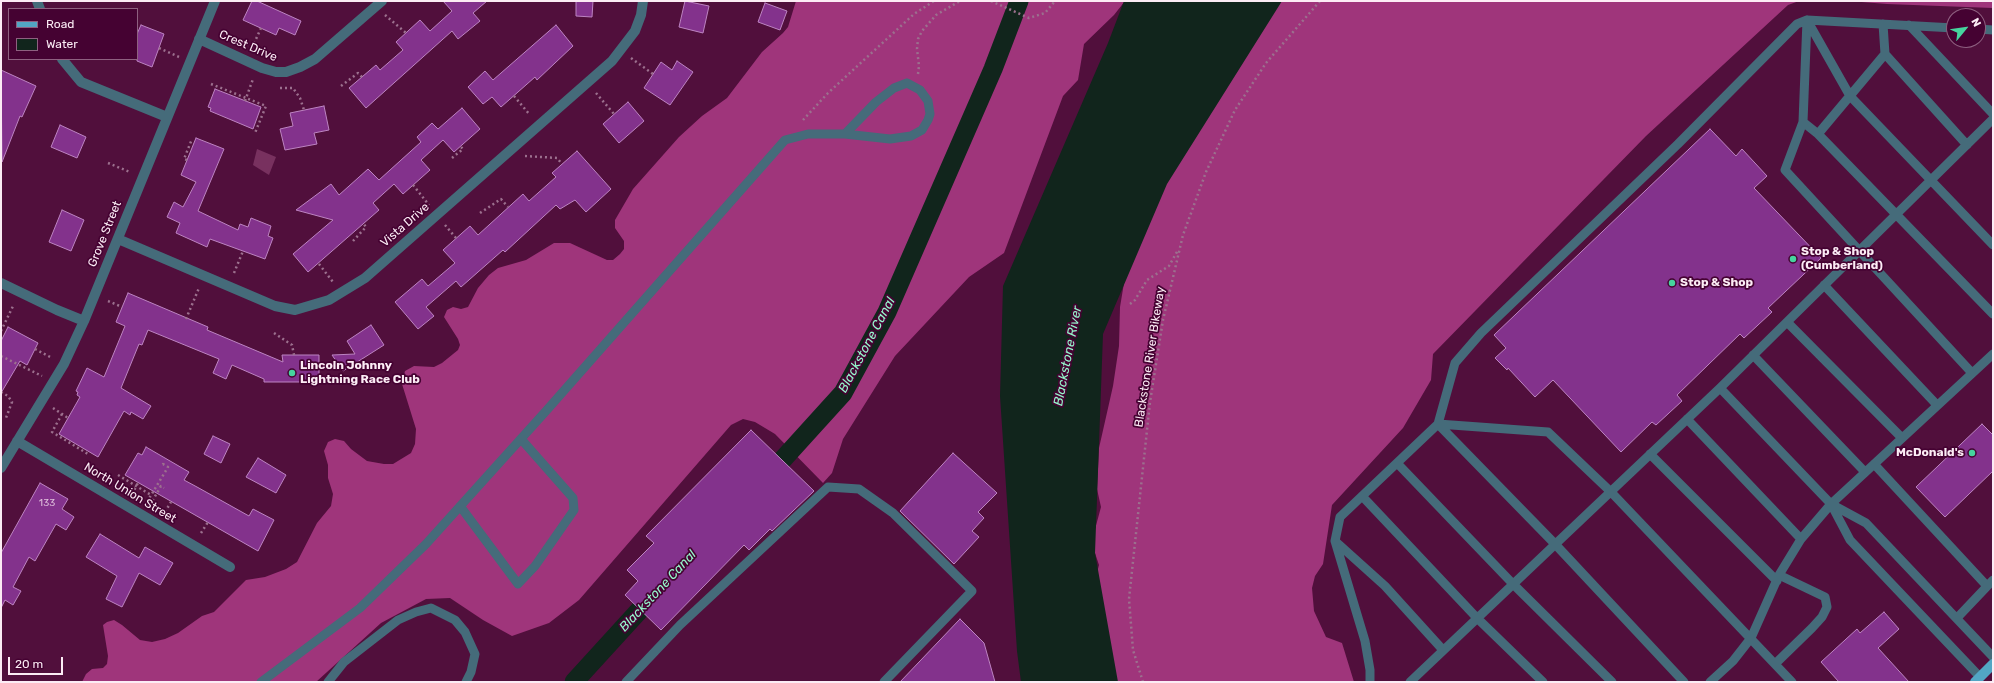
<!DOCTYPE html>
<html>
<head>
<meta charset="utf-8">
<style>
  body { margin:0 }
  #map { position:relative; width:1994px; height:683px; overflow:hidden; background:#510f3c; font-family:Rubik,sans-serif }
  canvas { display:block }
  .frame { position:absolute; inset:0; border:2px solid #fcecf5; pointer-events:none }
  .legend { position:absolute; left:8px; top:8px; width:130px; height:52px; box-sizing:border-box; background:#450232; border:1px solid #8e6080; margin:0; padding:5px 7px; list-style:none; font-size:12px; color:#fcecf5 }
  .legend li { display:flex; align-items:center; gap:8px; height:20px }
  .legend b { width:20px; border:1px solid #8e6080 }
  .north { position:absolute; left:1946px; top:8px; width:40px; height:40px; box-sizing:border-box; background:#450232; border:1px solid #8e6080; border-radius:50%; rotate:61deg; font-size:11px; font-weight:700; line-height:16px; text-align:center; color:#fcecf5 }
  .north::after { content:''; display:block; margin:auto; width:14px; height:18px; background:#46d49e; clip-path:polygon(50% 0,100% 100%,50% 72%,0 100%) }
  .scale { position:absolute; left:8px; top:657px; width:55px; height:18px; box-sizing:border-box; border:2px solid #fcecf5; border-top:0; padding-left:5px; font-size:12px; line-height:14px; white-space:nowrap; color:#fcecf5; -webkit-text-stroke:3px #450232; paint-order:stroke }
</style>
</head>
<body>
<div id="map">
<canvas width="1994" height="683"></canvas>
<div class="frame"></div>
<ul class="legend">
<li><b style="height:5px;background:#52a6c4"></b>Road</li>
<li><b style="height:11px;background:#11251c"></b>Water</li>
</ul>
<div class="north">N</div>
<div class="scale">20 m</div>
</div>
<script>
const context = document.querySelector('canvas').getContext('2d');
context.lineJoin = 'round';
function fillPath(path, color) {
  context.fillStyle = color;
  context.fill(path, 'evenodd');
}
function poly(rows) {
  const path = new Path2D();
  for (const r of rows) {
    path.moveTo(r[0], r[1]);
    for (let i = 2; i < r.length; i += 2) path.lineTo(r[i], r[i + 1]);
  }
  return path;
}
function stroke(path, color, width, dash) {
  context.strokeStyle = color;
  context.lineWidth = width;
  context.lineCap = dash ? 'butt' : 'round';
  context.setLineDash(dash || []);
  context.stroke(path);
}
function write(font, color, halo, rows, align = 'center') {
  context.font = font + ' Rubik,sans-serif';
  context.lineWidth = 3.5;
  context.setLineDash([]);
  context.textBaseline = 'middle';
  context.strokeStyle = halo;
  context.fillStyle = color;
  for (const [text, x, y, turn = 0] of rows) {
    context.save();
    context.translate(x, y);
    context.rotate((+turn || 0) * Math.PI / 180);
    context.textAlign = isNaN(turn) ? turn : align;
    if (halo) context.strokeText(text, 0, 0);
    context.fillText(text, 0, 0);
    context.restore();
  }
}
fillPath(poly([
  [257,149,276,157,269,175,253,165]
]), '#78315f');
fillPath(poly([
  [796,1,1125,1,1114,15,1084,44,1078,80,1063,96,1004,253,969,277,895,356,843,439,832,473,823,483,775,434,755,422,743,419,731,425,579,600,549,623,512,636,483,620,450,598,426,599,381,623,316,682,82,682,86,674,92,669,103,668,107,664,108,656,103,625,107,622,114,620,122,625,140,640,152,642,165,639,178,633,202,616,214,612,246,580,265,577,286,569,297,562,317,523,331,506,333,494,328,478,328,465,324,451,328,442,335,439,344,441,351,449,367,461,384,464,393,464,411,453,415,444,416,429,402,384,405,371,414,366,434,367,442,363,458,350,460,345,458,339,444,317,447,310,453,307,461,309,468,307,478,288,489,275,498,268,526,260,554,243,570,243,607,260,613,260,620,254,624,249,624,241,615,228,615,220,633,189,679,137,702,116,727,98,762,52,783,33,788,27],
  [1267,1,1799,1,1788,5,1646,136,1433,354,1431,380,1403,428,1332,505,1323,564,1315,576,1312,588,1314,611,1326,637,1342,643,1354,682,1109,682,1094,584,1099,565,1095,553,1094,533,1101,507,1097,489,1099,448,1113,386,1119,346,1120,307,1124,283,1132,246],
  [1849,1,1993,1,1993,8,1887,4]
]), '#9f357b');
fillPath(poly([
  [1124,1,1282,1,1167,184,1103,334,1095,553,1118,682,1021,682,1017,651,1000,396,1003,286,1108,43]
]), '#11251c');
stroke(poly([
  [765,479,843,393,887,312,993,69,1019,1],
  [574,682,657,591]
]), '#11251c', 19);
const building = poly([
  [252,1,257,1,301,21,295,35,279,28,276,35,243,20,252,1],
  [443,1,487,1,473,13,480,21,458,39,452,31,366,108,349,88,376,65,380,70,403,50,396,42,420,20,430,31,452,11,443,1],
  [576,1,593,1,592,17,576,16,576,1],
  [685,1,709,6,703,33,679,27,685,1],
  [765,3,787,11,780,30,758,22,765,3],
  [141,25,164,34,152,67,137,61,137,34,141,25],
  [556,25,573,46,537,80,535,77,501,107,492,97,483,104,468,87,485,71,493,80,556,25],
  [677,61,693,72,670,105,644,88,661,62,672,70,677,61],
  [1,70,36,86,22,117,20,116,2,162,1,70],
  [215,89,261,107,253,129,210,111,211,108,208,107,215,89],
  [628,102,644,121,619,143,603,124,628,102],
  [324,106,329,130,314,133,317,144,285,150,280,129,293,126,290,113,324,106],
  [462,108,480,129,454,152,443,140,421,160,430,170,403,194,394,184,373,203,379,210,308,272,293,254,333,220,296,210,331,184,339,195,368,169,379,180,421,142,417,137,432,123,438,129,462,108],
  [60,125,86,137,77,158,51,147,60,125],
  [1710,129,1736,156,1742,149,1767,176,1754,188,1821,258,1768,308,1772,312,1744,338,1740,334,1677,395,1682,401,1656,425,1652,422,1621,452,1553,380,1535,397,1508,368,1507,370,1495,358,1506,348,1494,335,1710,129],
  [196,138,224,149,198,211,238,230,240,224,248,227,251,218,271,226,268,236,273,238,265,259,210,239,207,247,176,233,180,223,167,217,174,202,183,207,196,182,181,175,196,138],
  [577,151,611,189,586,212,575,200,560,209,556,205,505,252,503,250,461,287,456,281,426,307,434,316,418,329,395,302,422,279,428,286,455,263,443,250,470,226,478,235,523,194,529,201,556,177,552,173,577,151],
  [62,210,84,220,71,251,49,242,62,210],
  [128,293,208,327,207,330,283,362,282,355,319,355,319,382,264,382,264,379,232,365,226,379,213,373,219,359,148,330,142,345,139,344,121,388,151,406,143,419,131,412,130,415,124,411,98,457,59,434,80,397,77,395,78,392,76,391,87,368,104,377,125,326,116,322,128,293],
  [371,325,384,345,343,371,332,355,355,354,347,341,371,325],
  [8,327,38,343,27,365,20,361,1,393,1,341,8,327],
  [1982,424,1993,435,1993,471,1945,517,1916,487,1982,424],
  [751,430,814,491,772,531,770,529,749,550,744,545,661,630,625,595,638,581,627,570,654,543,646,536,751,430],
  [213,436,230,444,221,463,204,454,213,436],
  [146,447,189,472,184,480,197,487,249,516,253,509,274,520,258,551,125,475,138,453,142,455,146,447],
  [953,453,997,493,978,512,984,518,972,531,979,537,954,564,900,511,953,453],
  [258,458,286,475,276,493,246,477,258,458],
  [40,483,68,499,62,509,74,517,66,530,56,524,35,561,29,557,13,587,21,591,13,605,5,600,1,608,1,553,40,483],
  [100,534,139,558,145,547,173,563,160,585,139,573,122,607,106,599,117,576,86,557,100,534],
  [1884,612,1899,629,1878,648,1909,682,1839,682,1821,662,1857,629,1860,633,1884,612],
  [960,619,984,643,995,682,900,682,960,619]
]);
fillPath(building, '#83328c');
stroke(building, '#bd84c2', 1);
stroke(poly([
  [991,1,1029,18,1045,13,1055,1],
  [385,15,406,33],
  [159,48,179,57],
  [252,48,261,28],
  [631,58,653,74],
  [918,74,919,66,917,49,918,39,922,31,936,15,960,1],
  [211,84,266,106,255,133],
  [341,86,358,73,362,77],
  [280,88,293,88,300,98,304,110],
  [596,93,614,114],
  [514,96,530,115],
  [245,101,253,79],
  [803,120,828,93,914,14,934,1],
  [525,156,557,158,562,164],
  [452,158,463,149,460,146],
  [187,160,184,159,192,139],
  [108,163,130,172],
  [413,185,429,205],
  [480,213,501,199,508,207],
  [445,225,456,238],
  [353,241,366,227,363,223],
  [319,264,333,282],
  [234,273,243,251],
  [108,301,122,307],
  [1130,304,1135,300,1147,280,1169,266,1178,250],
  [186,319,199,288],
  [1,331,14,304],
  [274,333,292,345,294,355],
  [35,349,52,358],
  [1,356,42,376],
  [1,392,8,396,12,402,6,418],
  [53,408,68,418],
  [62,414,52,432,88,454],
  [118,475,151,495],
  [132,494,138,483],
  [147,502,168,467,163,464,162,466],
  [150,505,161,486,164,488],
  [165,512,171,502],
  [201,533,208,522],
  [1143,682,1133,650,1129,599,1150,402,1163,320,1183,235,1206,172,1235,110,1266,63,1320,1]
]), '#9c708e', 2.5, [2, 3]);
stroke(poly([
  [1909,25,1993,114],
  [1978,29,1993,30],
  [1885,54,1967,145],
  [907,83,920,90,928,101,930,114,928,120,922,130,911,136,890,139,845,134,876,102,894,88,907,83],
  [1803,122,1785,170,1972,373],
  [1818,134,1885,54,1883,24],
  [1993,245,1850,96,1807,20,1803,122,1818,134,1993,314],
  [1824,285,1937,405],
  [1787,322,1902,438],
  [1753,355,1865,472],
  [1720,388,1831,504,1850,540,1980,677],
  [1687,419,1801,539],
  [1438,424,1548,432,1611,492,1792,682],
  [1438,424,1555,544,1684,682],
  [1650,454,1777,581],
  [1397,463,1513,584,1612,682],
  [1874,464,1987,586],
  [1362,496,1477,618,1543,682],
  [1831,504,1866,523,1993,657],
  [460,506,518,584,535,566,574,510,573,498,521,439],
  [1335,541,1385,586,1443,650],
  [1957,618,1993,580],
  [1775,664,1812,628,1822,617,1827,607,1825,597,1779,575],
  [261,682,360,608,426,544,546,411,785,140,808,134,845,134],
  [328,682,344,662,398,620,416,612,431,608,455,620,465,632,475,654,471,672,466,682],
  [626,682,680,625,828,487,859,489,893,513,972,591,884,682],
  [1370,682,1370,670,1365,641,1335,541,1340,517,1438,424,1455,363,1481,333,1678,144,1797,24,1807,20,1954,28],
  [1410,682,1720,388,1993,119],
  [1710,682,1733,661,1751,638,1779,575,1801,539,1831,504,1993,354]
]), '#456b7a', 9);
stroke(poly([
  [37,1,40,9],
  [199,39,262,68,276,72,286,72,300,67,315,59,382,1],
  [62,59,81,82,167,117],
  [118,239,275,306,295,310,329,300,365,278,612,61,635,31,641,15,643,1],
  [1,283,57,310,84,321],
  [17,441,230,567],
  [1,468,64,364,84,321,215,1]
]), '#456b7a', 10);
stroke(poly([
  [1975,682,1993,664]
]), '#52a6c4', 10);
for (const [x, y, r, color] of [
  [1793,259,4,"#46d49e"],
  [1672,283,4,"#46d49e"],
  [292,373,4,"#46d49e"],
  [1972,453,4,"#46d49e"]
]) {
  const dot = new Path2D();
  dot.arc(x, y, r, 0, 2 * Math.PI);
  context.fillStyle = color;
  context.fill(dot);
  stroke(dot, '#450232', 1.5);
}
write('10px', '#debedb', null, [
  ["133",47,503]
]);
write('12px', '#fcecf5', '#450232', [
  ["Crest Drive",248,46,23],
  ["Vista Drive",405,225,-41],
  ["Grove Street",105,234,-68],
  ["Blackstone River Bikeway",1150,357,-81],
  ["North Union Street",130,493,31]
]);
write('bold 12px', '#fcecf5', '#450232', [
  ["Stop & Shop",1801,252],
  ["(Cumberland)",1801,266],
  ["Stop & Shop",1680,283],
  ["Lincoln Johnny",300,366],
  ["Lightning Race Club",300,380],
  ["McDonald's",1964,453,"right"]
], 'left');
write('italic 13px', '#96f9cd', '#450232', [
  ["Blackstone Canal",867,345,-62],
  ["Blackstone River",1068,356,-79],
  ["Blackstone Canal",658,591,-47]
]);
</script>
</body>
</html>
